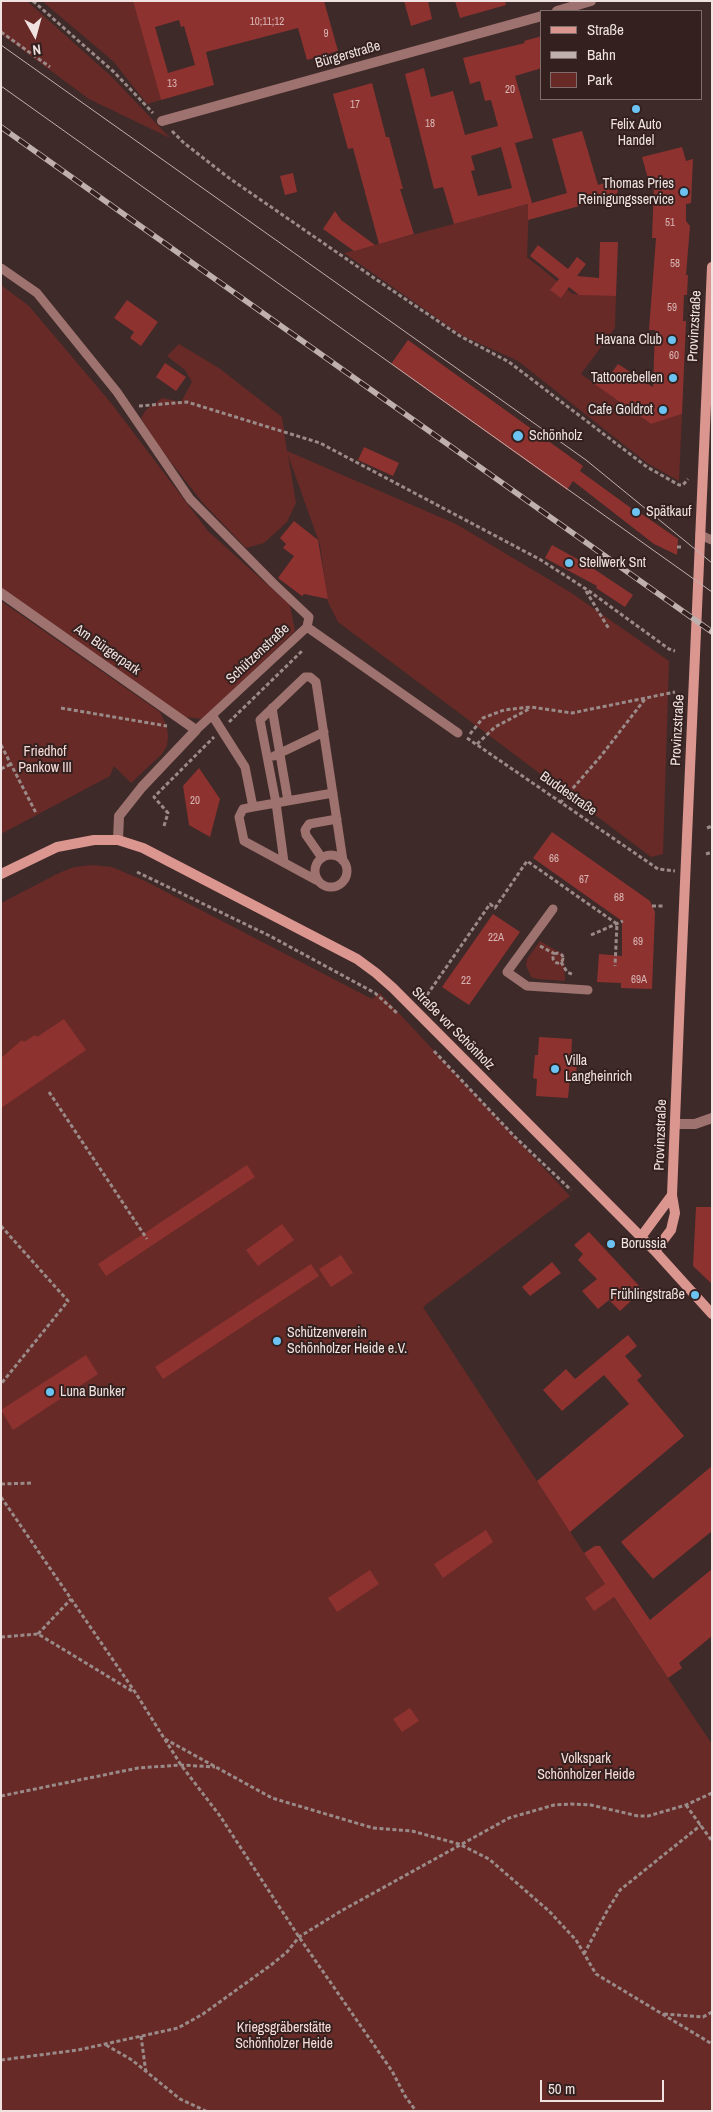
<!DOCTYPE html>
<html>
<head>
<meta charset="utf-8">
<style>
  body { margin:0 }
  #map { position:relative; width:713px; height:2112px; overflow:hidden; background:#3e2a29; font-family:"Archivo Narrow",sans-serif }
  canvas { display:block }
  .frame { position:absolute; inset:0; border:2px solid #efe2e0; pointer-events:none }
  .legend { position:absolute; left:540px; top:10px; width:162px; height:90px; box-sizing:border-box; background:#34211f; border:1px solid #7f6e6c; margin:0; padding:6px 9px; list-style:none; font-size:15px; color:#efe2e0 }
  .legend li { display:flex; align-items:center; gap:10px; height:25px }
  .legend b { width:25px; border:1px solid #7f6e6c }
  .north { position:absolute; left:10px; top:10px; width:50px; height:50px; -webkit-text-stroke:4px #34211f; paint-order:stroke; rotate:173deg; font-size:14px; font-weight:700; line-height:20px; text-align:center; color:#efe2e0 }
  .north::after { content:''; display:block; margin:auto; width:18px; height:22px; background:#efe2e0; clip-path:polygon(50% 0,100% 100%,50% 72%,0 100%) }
  .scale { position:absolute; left:540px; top:2080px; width:124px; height:22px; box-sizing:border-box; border:2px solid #efe2e0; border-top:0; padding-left:6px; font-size:15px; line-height:18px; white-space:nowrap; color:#efe2e0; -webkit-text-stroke:4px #34211f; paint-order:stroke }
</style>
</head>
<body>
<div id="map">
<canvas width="713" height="2112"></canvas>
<div class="frame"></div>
<ul class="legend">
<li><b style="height:6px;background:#db9690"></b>Straße</li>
<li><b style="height:6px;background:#bfb0ae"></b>Bahn</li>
<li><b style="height:14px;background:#672a27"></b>Park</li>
</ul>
<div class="north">N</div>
<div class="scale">50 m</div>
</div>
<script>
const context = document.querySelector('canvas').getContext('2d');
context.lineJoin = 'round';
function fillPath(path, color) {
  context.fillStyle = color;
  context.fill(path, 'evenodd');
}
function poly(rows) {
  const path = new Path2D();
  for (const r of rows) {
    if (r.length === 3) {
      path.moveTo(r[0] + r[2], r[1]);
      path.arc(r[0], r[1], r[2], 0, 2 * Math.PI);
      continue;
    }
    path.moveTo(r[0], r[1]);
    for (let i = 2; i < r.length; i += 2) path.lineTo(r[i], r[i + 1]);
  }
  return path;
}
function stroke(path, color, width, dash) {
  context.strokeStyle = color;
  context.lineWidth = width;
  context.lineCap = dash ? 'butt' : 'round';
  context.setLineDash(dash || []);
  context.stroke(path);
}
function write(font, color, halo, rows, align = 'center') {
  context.font = font + ' "Archivo Narrow",sans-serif';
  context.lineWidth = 4;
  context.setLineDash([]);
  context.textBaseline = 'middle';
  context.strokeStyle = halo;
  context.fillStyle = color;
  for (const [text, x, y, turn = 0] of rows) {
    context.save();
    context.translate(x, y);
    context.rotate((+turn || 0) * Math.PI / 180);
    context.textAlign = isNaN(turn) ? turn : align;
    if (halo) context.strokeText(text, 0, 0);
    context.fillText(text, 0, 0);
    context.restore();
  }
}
fillPath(poly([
  [1,1,27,1,112,77,170,138,89,99,1,34],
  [42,1,133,1,161,100,147,104,114,62],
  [529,204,527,257,573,294,616,296,615,328,581,374,651,424,682,414,679,481,647,463,518,361,461,335,344,253],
  [1,285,29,306,111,403,208,531,290,605,295,631,202,719,186,717,168,706,1,588],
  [179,344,219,368,282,417,287,451,456,524,570,592,669,661,663,854,651,857,338,622,328,602,320,545,288,455,296,503,287,522,264,543,246,548,203,503,156,443,141,418,146,410,162,398,181,402,192,382,185,370,167,356],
  [1,601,160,712,167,727,168,737,167,746,162,754,131,783,114,766,110,776,1,834],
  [93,865,112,867,145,881,372,999,380,993,570,1196,423,1307,584,1553,712,1744,712,2111,1,2111,1,903,59,873,74,867],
  [540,941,564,955,565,981,538,979,531,977,526,965,527,959]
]), '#672a27');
fillPath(poly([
  [133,1,324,1,338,51,307,60,298,28,206,52,214,85,161,100],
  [179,20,181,27,184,26,195,65,168,73,155,27],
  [404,1,428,1,432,19,411,26],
  [455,1,505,1,506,5,460,18],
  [542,36,542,68,515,76,533,138,515,143,532,203,567,193,552,139,582,131,598,185,615,180,618,191,616,196,528,220,528,204,454,224,443,187,434,189,405,74,424,68,431,97,453,91,465,135,498,126,491,100,485,101,480,81,470,84,463,58,525,43,524,41],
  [501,147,512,188,478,196,471,171,475,170,471,156],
  [372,83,386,137,389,137,403,189,400,189,414,234,379,244,353,148,348,149,333,94],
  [682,147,686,161,693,159,691,203,686,204,686,221,690,226,686,275,688,275,687,295,684,295,683,321,686,321,682,414,651,424,593,383,603,370,610,375,618,364,653,387,655,330,649,330,656,238,652,238,654,184,650,186,642,157],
  [293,173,297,192,285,195,280,176],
  [335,211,341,220,375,245,354,251,323,229],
  [600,242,618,242,616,296,579,295,569,287,561,298,550,290,559,279,530,256,538,245,568,269,577,257,586,264,577,276,599,278],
  [127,300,158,322,141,346,130,338,134,332,114,318],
  [408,340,583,466,580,471,635,511,636,510,678,539,677,555,654,544,573,481,567,490,391,364],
  [165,363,186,377,176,391,156,377],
  [364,447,399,463,393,476,358,460],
  [294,521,318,540,328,599,304,594,302,596,278,578,294,556,283,548,286,544,280,538],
  [552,545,588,565,633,595,625,607,596,588,597,586,545,558],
  [199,768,220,799,210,837,189,825,183,786],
  [552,832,650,901,655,912,652,989,621,988,621,983,597,982,599,954,622,956,622,921,533,858],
  [493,914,520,932,469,1005,442,987],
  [64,1019,86,1050,1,1108,1,1058,22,1040,24,1042,35,1035,37,1037],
  [539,1037,572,1039,571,1061,577,1061,576,1077,570,1077,568,1098,536,1096,537,1079,533,1078,535,1055,538,1055],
  [247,1165,255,1177,106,1276,98,1264],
  [696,1207,712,1207,712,1284,693,1266],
  [282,1224,294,1240,258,1266,246,1250],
  [589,1232,643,1290,620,1311,609,1300,598,1309,582,1291,597,1279,578,1260,583,1254,574,1245],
  [341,1255,353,1273,331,1287,319,1269],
  [552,1262,561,1273,530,1296,522,1287],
  [311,1264,319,1276,163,1379,155,1367],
  [628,1335,637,1346,625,1356,642,1376,637,1380,684,1436,570,1532,537,1481,629,1404,604,1375,562,1411,543,1390,566,1369,575,1379],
  [86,1355,98,1374,13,1430,1,1410],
  [712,1466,712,1531,653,1579,621,1542],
  [486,1530,493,1542,443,1578,434,1564],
  [595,1546,600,1546,650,1620,712,1569,712,1636,679,1663,682,1668,668,1678,614,1597,594,1611,585,1598,605,1584,584,1553],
  [370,1570,379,1584,337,1612,328,1598],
  [410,1708,419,1721,402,1732,393,1719]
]), '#8e3230');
stroke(poly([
  [33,1,114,72,153,113],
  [1,32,50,67],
  [172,131,184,143,229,178,377,280,460,336,509,362,647,467,679,485,683,485,688,479],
  [139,406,187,402,320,443,541,560,589,591,669,649,675,651],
  [677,547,681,547],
  [586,591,609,629],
  [61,708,167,726],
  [229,722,303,650],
  [470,734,483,718,504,710,531,707,572,713,675,692],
  [467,738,658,869,675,871],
  [477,744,495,727,529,709],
  [1,745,36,813],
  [1,769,11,764],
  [560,803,601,756,645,699],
  [164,826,168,813,154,797,214,737],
  [707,828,712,826],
  [706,854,712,852],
  [137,872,270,936,375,993,397,1013],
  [652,906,664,906],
  [591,935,623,921],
  [540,946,555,954],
  [558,958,5],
  [561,962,567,972,574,975],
  [427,995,490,904,495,908,527,861,617,924,615,966],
  [434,1051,515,1137,571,1190],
  [49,1092,147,1239],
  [1,1226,68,1301,1,1384],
  [1,1484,33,1483],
  [1,1497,135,1692,181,1765,220,1816,299,1937,392,2071,405,2096,416,2111],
  [38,1634,71,1599],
  [1,1637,38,1634,132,1691],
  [165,1739,272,1798,373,1828,412,1831,459,1844,489,1859,549,1911,576,1940,596,1974,712,2044],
  [1,1796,138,1768,181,1765,215,1767],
  [686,1805,712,1841],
  [584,1954,607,1911,620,1890,701,1825],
  [664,2014,703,2017,712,2012],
  [141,2036,146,2073],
  [106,2045,132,2060,180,2099,206,2111],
  [1,2060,78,2050,178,2028,203,2014,271,1965,287,1952,299,1937,341,1911,509,1818,554,1805,571,1804,591,1805,638,1816,648,1816,686,1805,712,1793]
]), '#9a8a88', 3, [4, 2.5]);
stroke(poly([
  [1,268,37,293,117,392,190,499,273,583,309,617,307,627],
  [700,535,712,540],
  [272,708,288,801],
  [212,715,245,767,253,807],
  [196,730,307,627,458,733],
  [274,756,324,732],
  [331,871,16],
  [322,858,306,835,305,830,309,824,337,819],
  [284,862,276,803,260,720,305,677,310,677,316,682,343,861],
  [316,880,244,841,239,817,243,809,253,807,333,793],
  [553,909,507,972,527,986,588,990]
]), '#9e726e', 9);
stroke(poly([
  [557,11,591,1],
  [162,121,542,16],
  [1,593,196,730,142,787,119,816,118,840],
  [675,1124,695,1124,712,1118]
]), '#9e726e', 10);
stroke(poly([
  [1,874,57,847,94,840,118,840,143,848,357,959,376,973,393,988,655,1251,712,1314],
  [641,1237,672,1195],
  [655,1251,671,1230,675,1213,672,1195,680,996,712,267]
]), '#db9690', 10);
stroke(poly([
  [1,45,586,460,712,563],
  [1,86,712,592]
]), '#bfb0ae', 1);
const rail = poly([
  [1,127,712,632]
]);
stroke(rail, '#bfb0ae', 5.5);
stroke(rail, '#34211f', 4, [11]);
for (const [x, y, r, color] of [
  [636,109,5,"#6cc3f2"],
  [684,192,5,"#6cc3f2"],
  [672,340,5,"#6cc3f2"],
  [673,378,5,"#6cc3f2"],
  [663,410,5,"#6cc3f2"],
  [518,436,6,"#6cc3f2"],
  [636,512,5,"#6cc3f2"],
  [569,563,5,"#6cc3f2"],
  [555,1069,5,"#6cc3f2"],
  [611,1244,5,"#6cc3f2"],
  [695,1295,5,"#6cc3f2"],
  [277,1341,5,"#6cc3f2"],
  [50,1392,5,"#6cc3f2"]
]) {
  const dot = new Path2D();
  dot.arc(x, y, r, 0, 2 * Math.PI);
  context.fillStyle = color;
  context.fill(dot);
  stroke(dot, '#34211f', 2);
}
write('11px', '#d7b6b4', null, [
  ["10;11;12",267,22],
  ["9",326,34],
  ["13",172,84],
  ["20",510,90],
  ["17",355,105],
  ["18",430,124],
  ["51",670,223],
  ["58",675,264],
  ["59",672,308],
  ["60",674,356],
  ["20",195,801],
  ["66",554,859],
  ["67",584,880],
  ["68",619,898],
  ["22A",496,938],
  ["69",638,942],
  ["69A",639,980],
  ["22",466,981]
]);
write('14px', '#efe2e0', '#34211f', [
  ["Bürgerstraße",348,55,-16],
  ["Provinzstraße",695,326,-87],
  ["Am Bürgerpark",107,650,35],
  ["Schützenstraße",258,654,-43],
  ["Provinzstraße",678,730,-87],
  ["Buddestraße",568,794,35],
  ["Straße vor Schönholz",453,1029,45],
  ["Provinzstraße",661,1135,-88]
]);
write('14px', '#efe2e0', '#34211f', [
  ["Felix Auto",636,125,"center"],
  ["Handel",636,141,"center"],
  ["Thomas Pries",674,184,"right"],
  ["Reinigungsservice",674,200,"right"],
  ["Havana Club",662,340,"right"],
  ["Tattoorebellen",663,378,"right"],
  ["Cafe Goldrot",653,410,"right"],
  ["Schönholz",529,436],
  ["Spätkauf",646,512],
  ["Stellwerk Snt",579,563],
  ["Villa",565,1061],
  ["Langheinrich",565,1077],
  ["Borussia",621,1244],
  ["Frühlingstraße",685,1295,"right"],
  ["Schützenverein",287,1333],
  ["Schönholzer Heide e.V.",287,1349],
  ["Luna Bunker",60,1392]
], 'left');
write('14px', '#f8dcd9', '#34211f', [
  ["Friedhof",45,752],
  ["Pankow III",45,768],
  ["Volkspark",586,1759],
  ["Schönholzer Heide",586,1775],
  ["Kriegsgräberstätte",284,2028],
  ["Schönholzer Heide",284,2044]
]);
</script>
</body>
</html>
